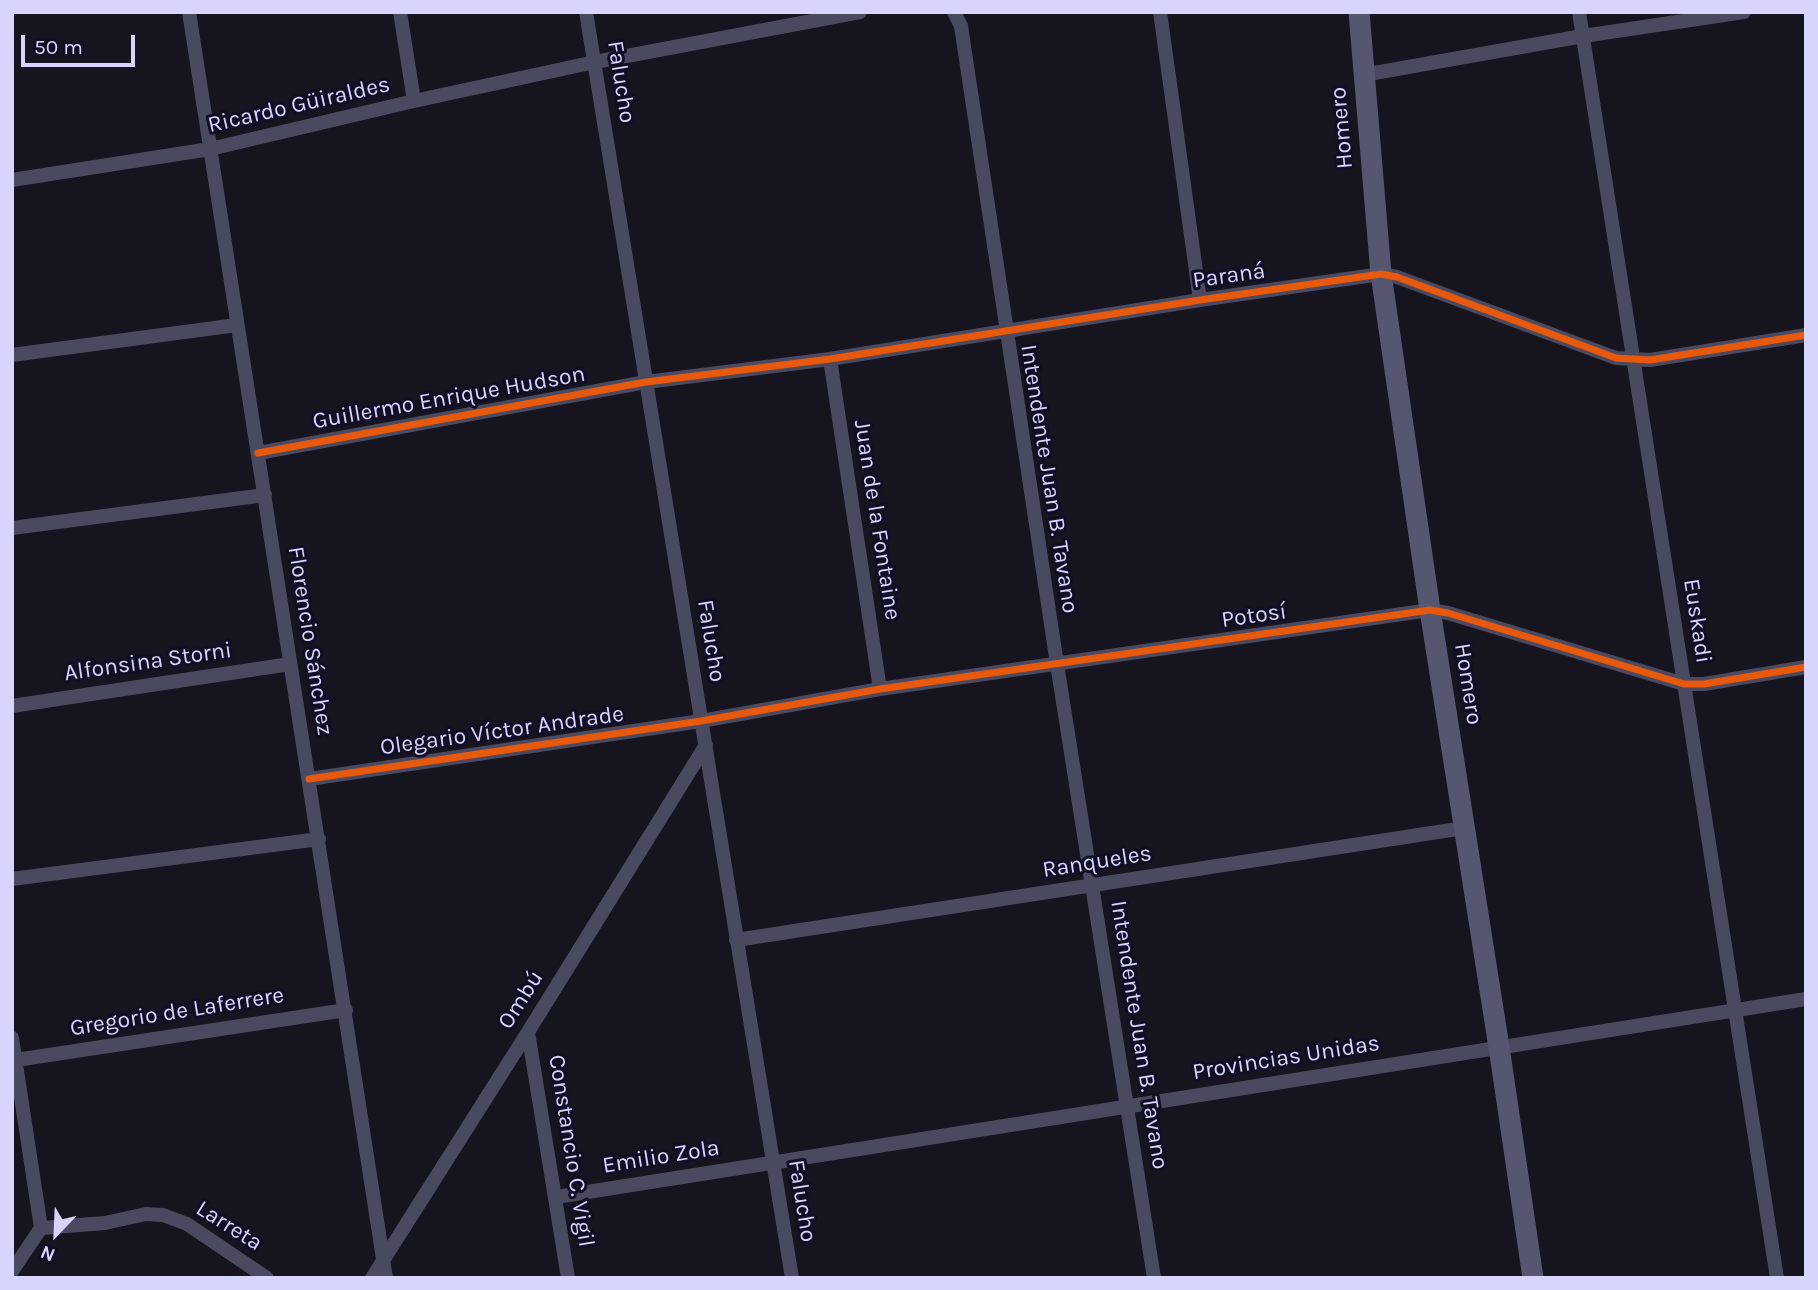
<!DOCTYPE html>
<html>
<head>
<meta charset="utf-8">
<style>
  body { margin:0 }
  #map { position:relative; width:1818px; height:1290px; overflow:hidden; background:#16141f; font-family:Karla,sans-serif }
  canvas { display:block }
  .frame { position:absolute; inset:0; border:14px solid #d7d4fd; pointer-events:none }
  .north { position:absolute; left:21px; top:1199px; width:70px; height:70px; -webkit-text-stroke:5px #120f24; paint-order:stroke; rotate:203deg; font-size:19px; font-weight:700; line-height:28px; text-align:center; color:#d7d4fd }
  .north::after { content:''; display:block; margin:auto; width:24px; height:32px; background:#d7d4fd; clip-path:polygon(50% 0,100% 100%,50% 72%,0 100%) }
  .scale { position:absolute; left:21px; top:35px; width:114px; height:32px; box-sizing:border-box; border:4px solid #d7d4fd; border-top:0; padding-left:9px; font-size:21px; line-height:24px; white-space:nowrap; color:#d7d4fd; -webkit-text-stroke:5px #120f24; paint-order:stroke }
</style>
</head>
<body>
<div id="map">
<canvas width="1818" height="1290"></canvas>
<div class="frame"></div>
<div class="north">N</div>
<div class="scale">50 m</div>
</div>
<script>
const context = document.querySelector('canvas').getContext('2d');
context.lineJoin = 'round';
function poly(rows) {
  const path = new Path2D();
  for (const r of rows) {
    path.moveTo(r[0], r[1]);
    for (let i = 2; i < r.length; i += 2) path.lineTo(r[i], r[i + 1]);
  }
  return path;
}
function stroke(path, color, width, dash) {
  context.strokeStyle = color;
  context.lineWidth = width;
  context.lineCap = dash ? 'butt' : 'round';
  context.setLineDash(dash || []);
  context.stroke(path);
}
function write(font, color, halo, rows, align = 'center') {
  context.font = font + ' Karla,sans-serif';
  context.lineWidth = 6;
  context.setLineDash([]);
  context.textBaseline = 'middle';
  context.strokeStyle = halo;
  context.fillStyle = color;
  for (const [text, x, y, turn = 0] of rows) {
    context.save();
    context.translate(x, y);
    context.rotate((+turn || 0) * Math.PI / 180);
    context.textAlign = isNaN(turn) ? turn : align;
    if (halo) context.strokeText(text, 0, 0);
    context.fillText(text, 0, 0);
    context.restore();
  }
}
stroke(poly([
  [189,12,386,1278],
  [400,12,414,101],
  [586,12,792,1278],
  [954,12,961,26,1057,664,1154,1278],
  [1160,12,1200,300],
  [1579,12,1777,1278],
  [1363,75,1583,36,1744,12],
  [12,180,210,149,414,101,595,62,860,12],
  [12,355,237,325],
  [830,359,880,689],
  [258,453,646,382,830,359,1200,300,1381,274,1397,277,1616,358,1650,360,1806,335],
  [12,528,265,495],
  [12,706,290,664],
  [309,779,701,721,880,689,1430,610,1448,613,1684,684,1704,684,1806,667],
  [12,879,319,839],
  [736,940,1464,828],
  [528,1032,568,1278],
  [12,1038,41,1228,12,1271],
  [16,1060,346,1010],
  [556,1197,1806,999],
  [41,1228,105,1223,146,1214,163,1215,187,1224,267,1278],
  [372,1278,528,1032,706,745]
]), '#494a60', 14);
stroke(poly([
  [1359,12,1381,274,1430,610,1499,1047,1533,1278]
]), '#575671', 21);
stroke(poly([
  [258,453,646,382,830,359,1200,300,1381,274,1397,277,1616,358,1650,360,1806,335],
  [309,779,701,721,880,689,1430,610,1448,613,1684,684,1704,684,1806,667]
]), '#e8590c', 7);
write('23px', '#d7d4fd', '#120f24', [
  ["Falucho",621,82,81],
  ["Ricardo Güiraldes",299,105,-13],
  ["Homero",1342,128,-95],
  ["Paraná",1229,276,-8],
  ["Guillermo Enrique Hudson",449,398,-10],
  ["Intendente Juan B. Tavano",1049,479,81],
  ["Juan de la Fontaine",877,520,81],
  ["Potosí",1254,616,-8],
  ["Euskadi",1697,621,81],
  ["Florencio Sánchez",310,641,81],
  ["Falucho",711,641,81],
  ["Alfonsina Storni",148,662,-8],
  ["Homero",1468,684,81],
  ["Olegario Víctor Andrade",502,731,-8],
  ["Ranqueles",1097,862,-9],
  ["Ombú",521,1000,-58],
  ["Gregorio de Laferrere",177,1012,-9],
  ["Intendente Juan B. Tavano",1139,1035,81],
  ["Provincias Unidas",1286,1058,-9],
  ["Constancio C. Vigil",571,1151,81],
  ["Emilio Zola",661,1157,-9],
  ["Falucho",802,1201,81],
  ["Larreta",229,1226,32]
]);
</script>
</body>
</html>
